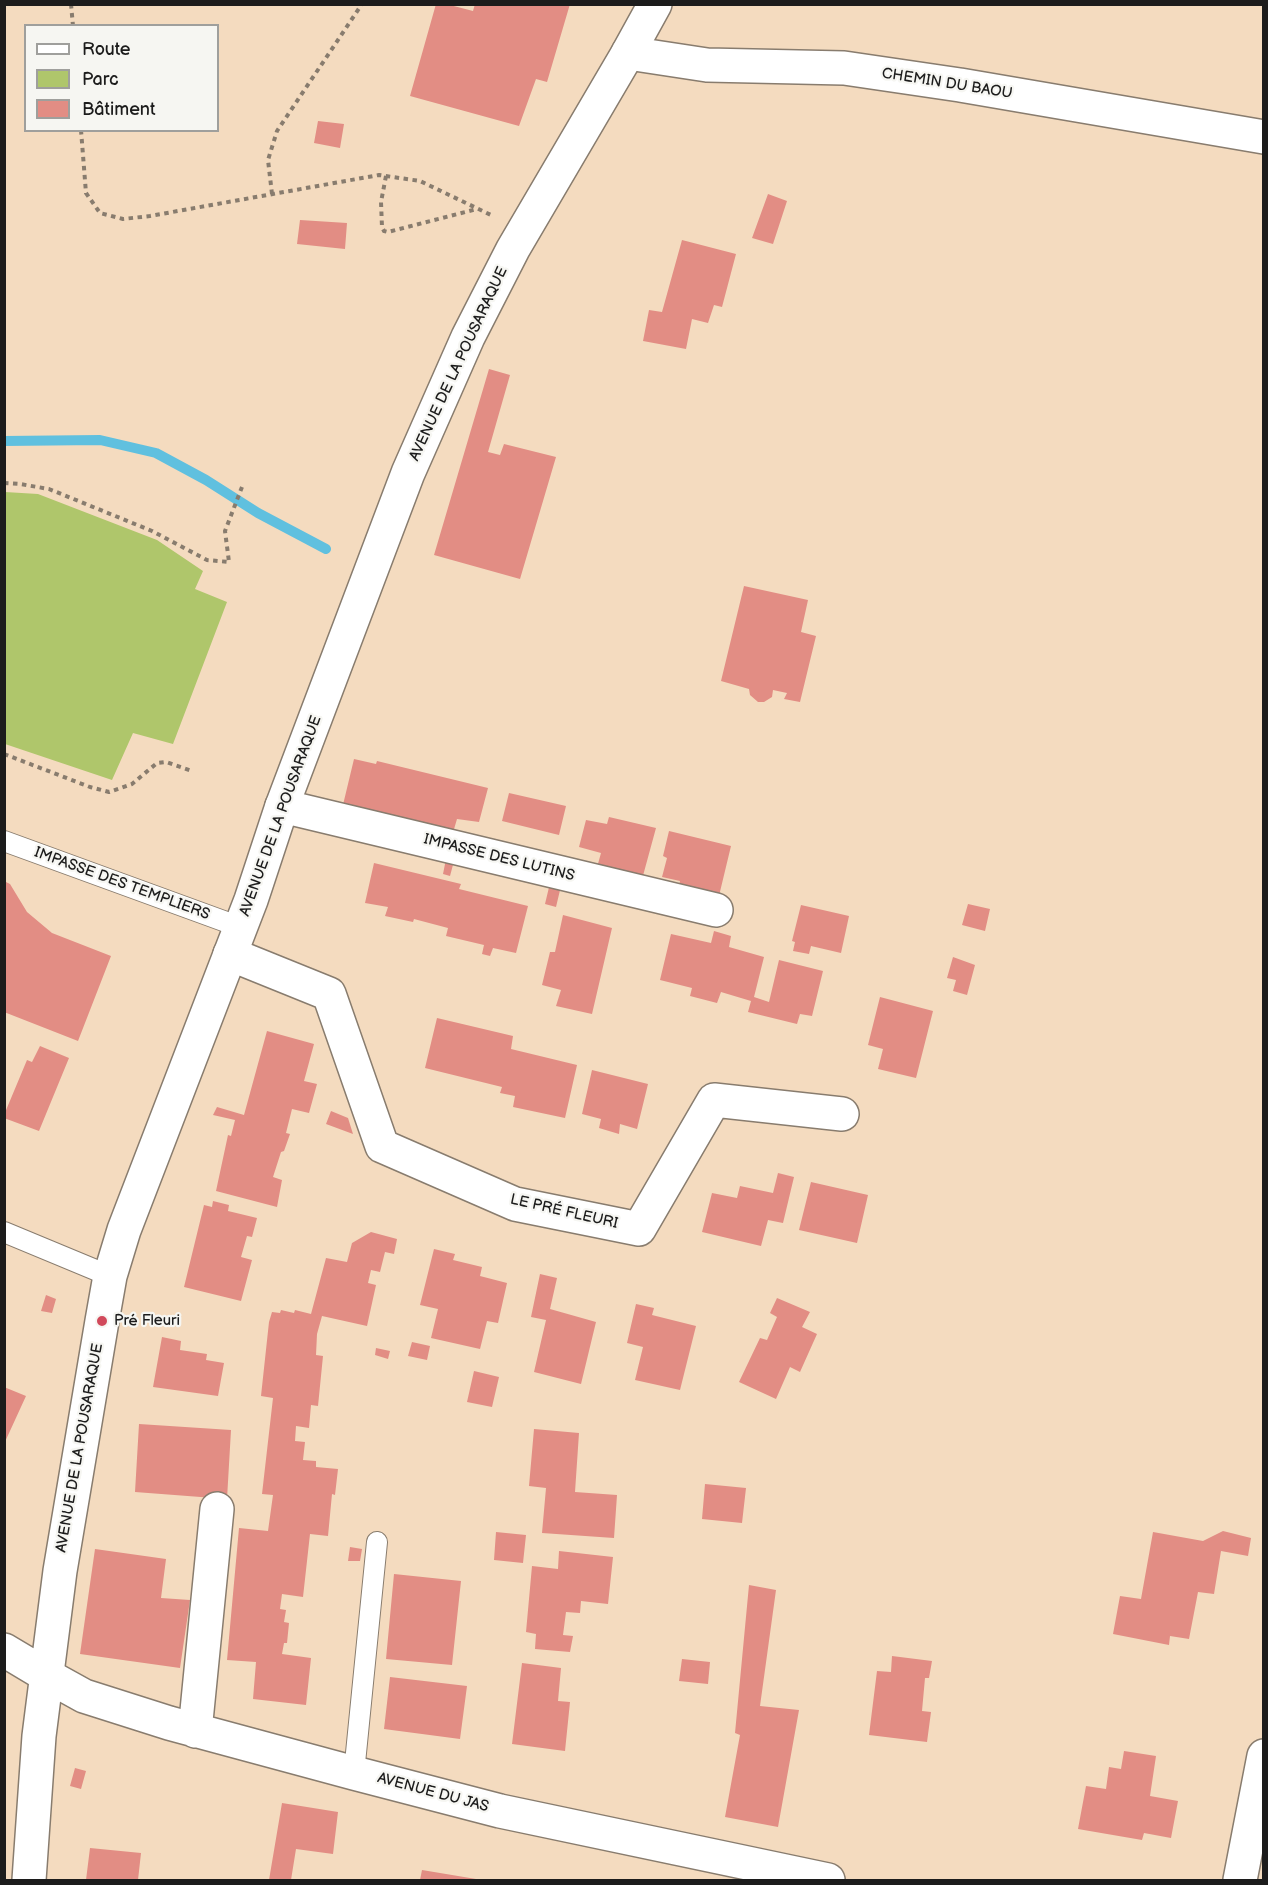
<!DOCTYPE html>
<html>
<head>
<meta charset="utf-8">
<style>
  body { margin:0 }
  #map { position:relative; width:1268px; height:1885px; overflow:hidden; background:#f4dbbf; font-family:"Balsamiq Sans",sans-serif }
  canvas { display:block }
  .frame { position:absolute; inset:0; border:6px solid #1c1c1c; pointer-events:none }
  .legend { position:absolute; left:24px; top:24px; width:195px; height:108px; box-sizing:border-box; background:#f6f6f2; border:2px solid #9f9f9c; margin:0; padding:8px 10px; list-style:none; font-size:18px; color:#1c1c1c }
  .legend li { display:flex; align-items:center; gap:12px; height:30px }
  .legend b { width:30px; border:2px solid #9f9f9c }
</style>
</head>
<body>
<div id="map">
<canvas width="1268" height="1885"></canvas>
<div class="frame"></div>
<ul class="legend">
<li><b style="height:8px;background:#fff"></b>Route</li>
<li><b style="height:16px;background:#afc66b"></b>Parc</li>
<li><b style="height:16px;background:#e28d84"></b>Bâtiment</li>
</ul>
</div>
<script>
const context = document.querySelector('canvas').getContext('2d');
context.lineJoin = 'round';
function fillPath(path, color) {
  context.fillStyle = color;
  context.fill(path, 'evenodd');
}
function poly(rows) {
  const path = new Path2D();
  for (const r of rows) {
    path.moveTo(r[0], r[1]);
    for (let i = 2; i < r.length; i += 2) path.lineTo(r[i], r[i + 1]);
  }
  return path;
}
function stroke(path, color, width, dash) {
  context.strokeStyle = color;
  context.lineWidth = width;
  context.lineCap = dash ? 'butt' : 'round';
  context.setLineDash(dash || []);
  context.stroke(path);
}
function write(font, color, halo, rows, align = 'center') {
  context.font = font + ' "Balsamiq Sans",sans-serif';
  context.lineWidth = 4.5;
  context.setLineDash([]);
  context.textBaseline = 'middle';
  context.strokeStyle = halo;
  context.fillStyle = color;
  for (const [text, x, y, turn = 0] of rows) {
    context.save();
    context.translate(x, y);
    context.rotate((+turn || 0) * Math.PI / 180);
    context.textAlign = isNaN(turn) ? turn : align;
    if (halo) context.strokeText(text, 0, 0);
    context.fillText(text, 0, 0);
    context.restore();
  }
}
fillPath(poly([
  [5,492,38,494,157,540,203,571,195,589,227,602,173,744,133,733,112,780,5,744]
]), '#afc66b');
stroke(poly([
  [4,441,100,440,156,453,206,480,258,513,326,549]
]), '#60c0df', 10);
fillPath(poly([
  [436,4,446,4,473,11,475,4,570,4,547,82,536,79,519,126,410,96],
  [318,121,344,124,340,148,314,143],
  [768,194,787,201,773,244,752,238],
  [300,220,347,223,345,249,297,244],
  [682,240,736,254,722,307,714,305,708,323,692,319,686,349,643,341,649,310,662,312],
  [489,369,510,375,488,452,500,455,504,444,556,457,520,579,434,555],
  [744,586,808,600,801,632,816,636,800,702,784,699,787,693,773,690,772,697,764,702,758,702,750,695,749,689,721,681],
  [354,759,376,764,377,761,488,788,479,822,457,819,452,836,342,809],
  [509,793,566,806,559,835,502,821],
  [609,817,656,828,641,883,596,871,601,853,579,847,586,820,607,824],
  [669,831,731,846,718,900,678,891,680,881,662,877,667,858,663,856],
  [446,859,454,861,450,876,443,874],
  [374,863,461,884,459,889,528,906,516,953,493,948,490,956,482,954,484,945,446,936,448,928,414,919,413,922,385,916,388,907,365,903],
  [4,881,10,884,27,912,52,933,111,956,78,1041,4,1012],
  [550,883,561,886,556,907,545,904],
  [968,904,990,909,985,931,962,925],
  [801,905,849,916,841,953,811,946,809,954,793,951,795,942,792,941],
  [563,915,612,928,592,1014,556,1006,561,990,542,985,550,952,555,952],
  [714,931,731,936,729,947,764,957,754,997,769,1002,779,960,823,971,812,1016,800,1014,797,1024,748,1012,751,1001,721,992,717,1003,690,996,692,988,660,980,671,934,711,943],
  [953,957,975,965,967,995,953,991,956,980,947,978],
  [880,997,933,1011,916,1078,878,1069,883,1049,868,1045],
  [437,1018,513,1036,511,1049,577,1065,565,1118,513,1107,515,1096,500,1093,502,1087,425,1068],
  [267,1031,314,1044,304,1081,317,1084,309,1113,292,1109,286,1133,290,1134,284,1151,281,1152,273,1177,282,1180,277,1207,216,1191,228,1135,231,1136,235,1120,213,1115,217,1107,244,1115],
  [40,1046,69,1058,39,1131,4,1118,4,1115,27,1060,32,1062],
  [592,1070,648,1084,637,1129,620,1124,619,1134,599,1128,601,1119,582,1114],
  [331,1111,348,1118,353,1134,326,1124],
  [778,1173,794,1177,783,1223,768,1220,761,1246,702,1232,712,1193,737,1198,740,1186,773,1193],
  [811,1182,868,1195,857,1243,799,1230],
  [213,1201,229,1205,228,1211,257,1218,252,1237,247,1236,241,1257,252,1260,241,1301,184,1287,204,1205,212,1207],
  [371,1232,397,1239,394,1254,385,1252,380,1272,371,1270,368,1283,376,1285,367,1326,322,1316,317,1334,316,1355,323,1356,318,1406,311,1405,309,1428,296,1426,295,1441,305,1442,303,1460,316,1461,316,1467,338,1469,335,1495,332,1494,328,1536,310,1534,303,1597,282,1594,280,1609,286,1610,284,1622,289,1623,287,1643,284,1643,282,1654,311,1658,306,1705,253,1699,256,1662,227,1660,239,1528,268,1531,273,1495,262,1494,273,1398,261,1396,269,1322,272,1312,280,1313,281,1310,294,1313,295,1310,311,1314,326,1258,347,1262,352,1243],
  [434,1249,455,1254,453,1260,482,1267,480,1276,507,1283,498,1323,487,1321,480,1349,431,1338,438,1309,420,1305],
  [540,1274,557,1278,550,1309,596,1322,581,1384,534,1372,546,1320,531,1317],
  [46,1295,56,1299,52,1313,41,1311],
  [777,1298,810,1312,802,1327,817,1334,800,1372,790,1367,776,1399,739,1382,760,1338,767,1340,777,1317,770,1313],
  [636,1304,654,1308,652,1315,696,1326,680,1390,635,1380,643,1347,627,1343],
  [162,1337,181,1341,180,1350,207,1354,206,1360,224,1363,218,1396,153,1387],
  [412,1342,430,1346,427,1360,408,1356],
  [376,1348,390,1351,388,1359,375,1355],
  [474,1371,499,1377,492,1407,467,1402],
  [4,1387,26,1396,4,1444],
  [139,1424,231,1430,227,1499,135,1492],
  [534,1429,579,1433,575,1492,617,1495,614,1538,542,1533,546,1488,529,1486],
  [705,1484,746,1488,742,1523,702,1519],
  [1223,1531,1251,1538,1248,1556,1221,1551,1214,1594,1198,1592,1189,1639,1170,1636,1169,1645,1113,1634,1120,1596,1141,1599,1153,1532,1203,1541],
  [496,1532,526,1535,523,1563,494,1560],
  [350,1547,362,1549,360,1561,348,1561],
  [95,1549,166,1559,161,1598,190,1600,180,1668,80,1654],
  [559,1551,613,1557,608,1604,581,1601,580,1613,566,1612,563,1635,573,1636,570,1652,535,1649,536,1634,526,1632,532,1566,558,1569],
  [394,1574,461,1581,452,1665,386,1659],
  [749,1585,776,1590,760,1706,799,1710,778,1827,725,1817,740,1735,735,1733],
  [892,1656,932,1661,929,1678,925,1678,922,1711,931,1712,927,1742,869,1735,877,1671,891,1672],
  [682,1659,710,1662,708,1684,679,1681],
  [522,1663,561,1668,558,1701,570,1702,565,1751,512,1744],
  [390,1677,467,1686,460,1739,384,1729],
  [1124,1751,1156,1756,1150,1796,1178,1801,1171,1838,1144,1833,1142,1840,1078,1829,1086,1786,1106,1789,1109,1767,1121,1769],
  [75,1768,86,1771,81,1789,70,1786],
  [282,1803,338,1812,333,1854,296,1849,291,1880,269,1880],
  [90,1848,141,1853,138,1880,86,1880],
  [422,1870,476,1879,476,1880,420,1880]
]), '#e28d84');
const service = poly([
  [4,841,240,927],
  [4,1232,110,1276],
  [354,1773,377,1542]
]);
const minor = poly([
  [628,53,707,65,844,68,960,85,1264,137],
  [282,806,716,910],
  [230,954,329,994,382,1146,515,1204,639,1229,714,1100,842,1114],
  [46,1675,84,1696,169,1723,354,1773,500,1811,828,1880],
  [195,1731,217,1509],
  [1240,1880,1264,1756]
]);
const tertiary = poly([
  [4,1650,46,1675],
  [29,1880,39,1736,60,1571,102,1321,110,1276,124,1230,251,900,282,806,408,473,468,337,513,249,628,53,655,4]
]);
stroke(service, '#887c6e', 22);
stroke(minor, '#887c6e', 36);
stroke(tertiary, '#887c6e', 36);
stroke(poly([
  [71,4,73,26],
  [81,130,86,193,100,213,123,219,150,216,379,175,420,181,491,215],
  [386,176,381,202,382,227,384,231,388,232,477,209],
  [272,194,268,160,277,131,362,4],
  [4,483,20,484,49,489,152,531,207,560,229,562,225,531,242,487],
  [4,754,90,787,109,792,132,784,157,763,166,762,192,771]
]), '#887c6e', 4, [4.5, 4.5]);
stroke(service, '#fff', 20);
stroke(minor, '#fff', 33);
stroke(tertiary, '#fff', 33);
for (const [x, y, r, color] of [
  [102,1321,6,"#d1495b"]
]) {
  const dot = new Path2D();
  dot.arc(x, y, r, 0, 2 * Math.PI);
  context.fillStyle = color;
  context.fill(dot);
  stroke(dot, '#f6f6f2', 2);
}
write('15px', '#1c1c1c', '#f6f6f2', [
  ["CHEMIN DU BAOU",947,84,9],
  ["AVENUE DE LA POUSARAQUE",459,364,-65],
  ["AVENUE DE LA POUSARAQUE",281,816,-70],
  ["IMPASSE DES LUTINS",499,858,14],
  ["IMPASSE DES TEMPLIERS",122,884,20],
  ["LE PRÉ FLEURI",564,1212,13],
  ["AVENUE DE LA POUSARAQUE",80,1448,-80],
  ["AVENUE DU JAS",433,1793,15]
]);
write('15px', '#1c1c1c', '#f6f6f2', [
  ["Pré Fleuri",114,1321]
], 'left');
</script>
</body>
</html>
